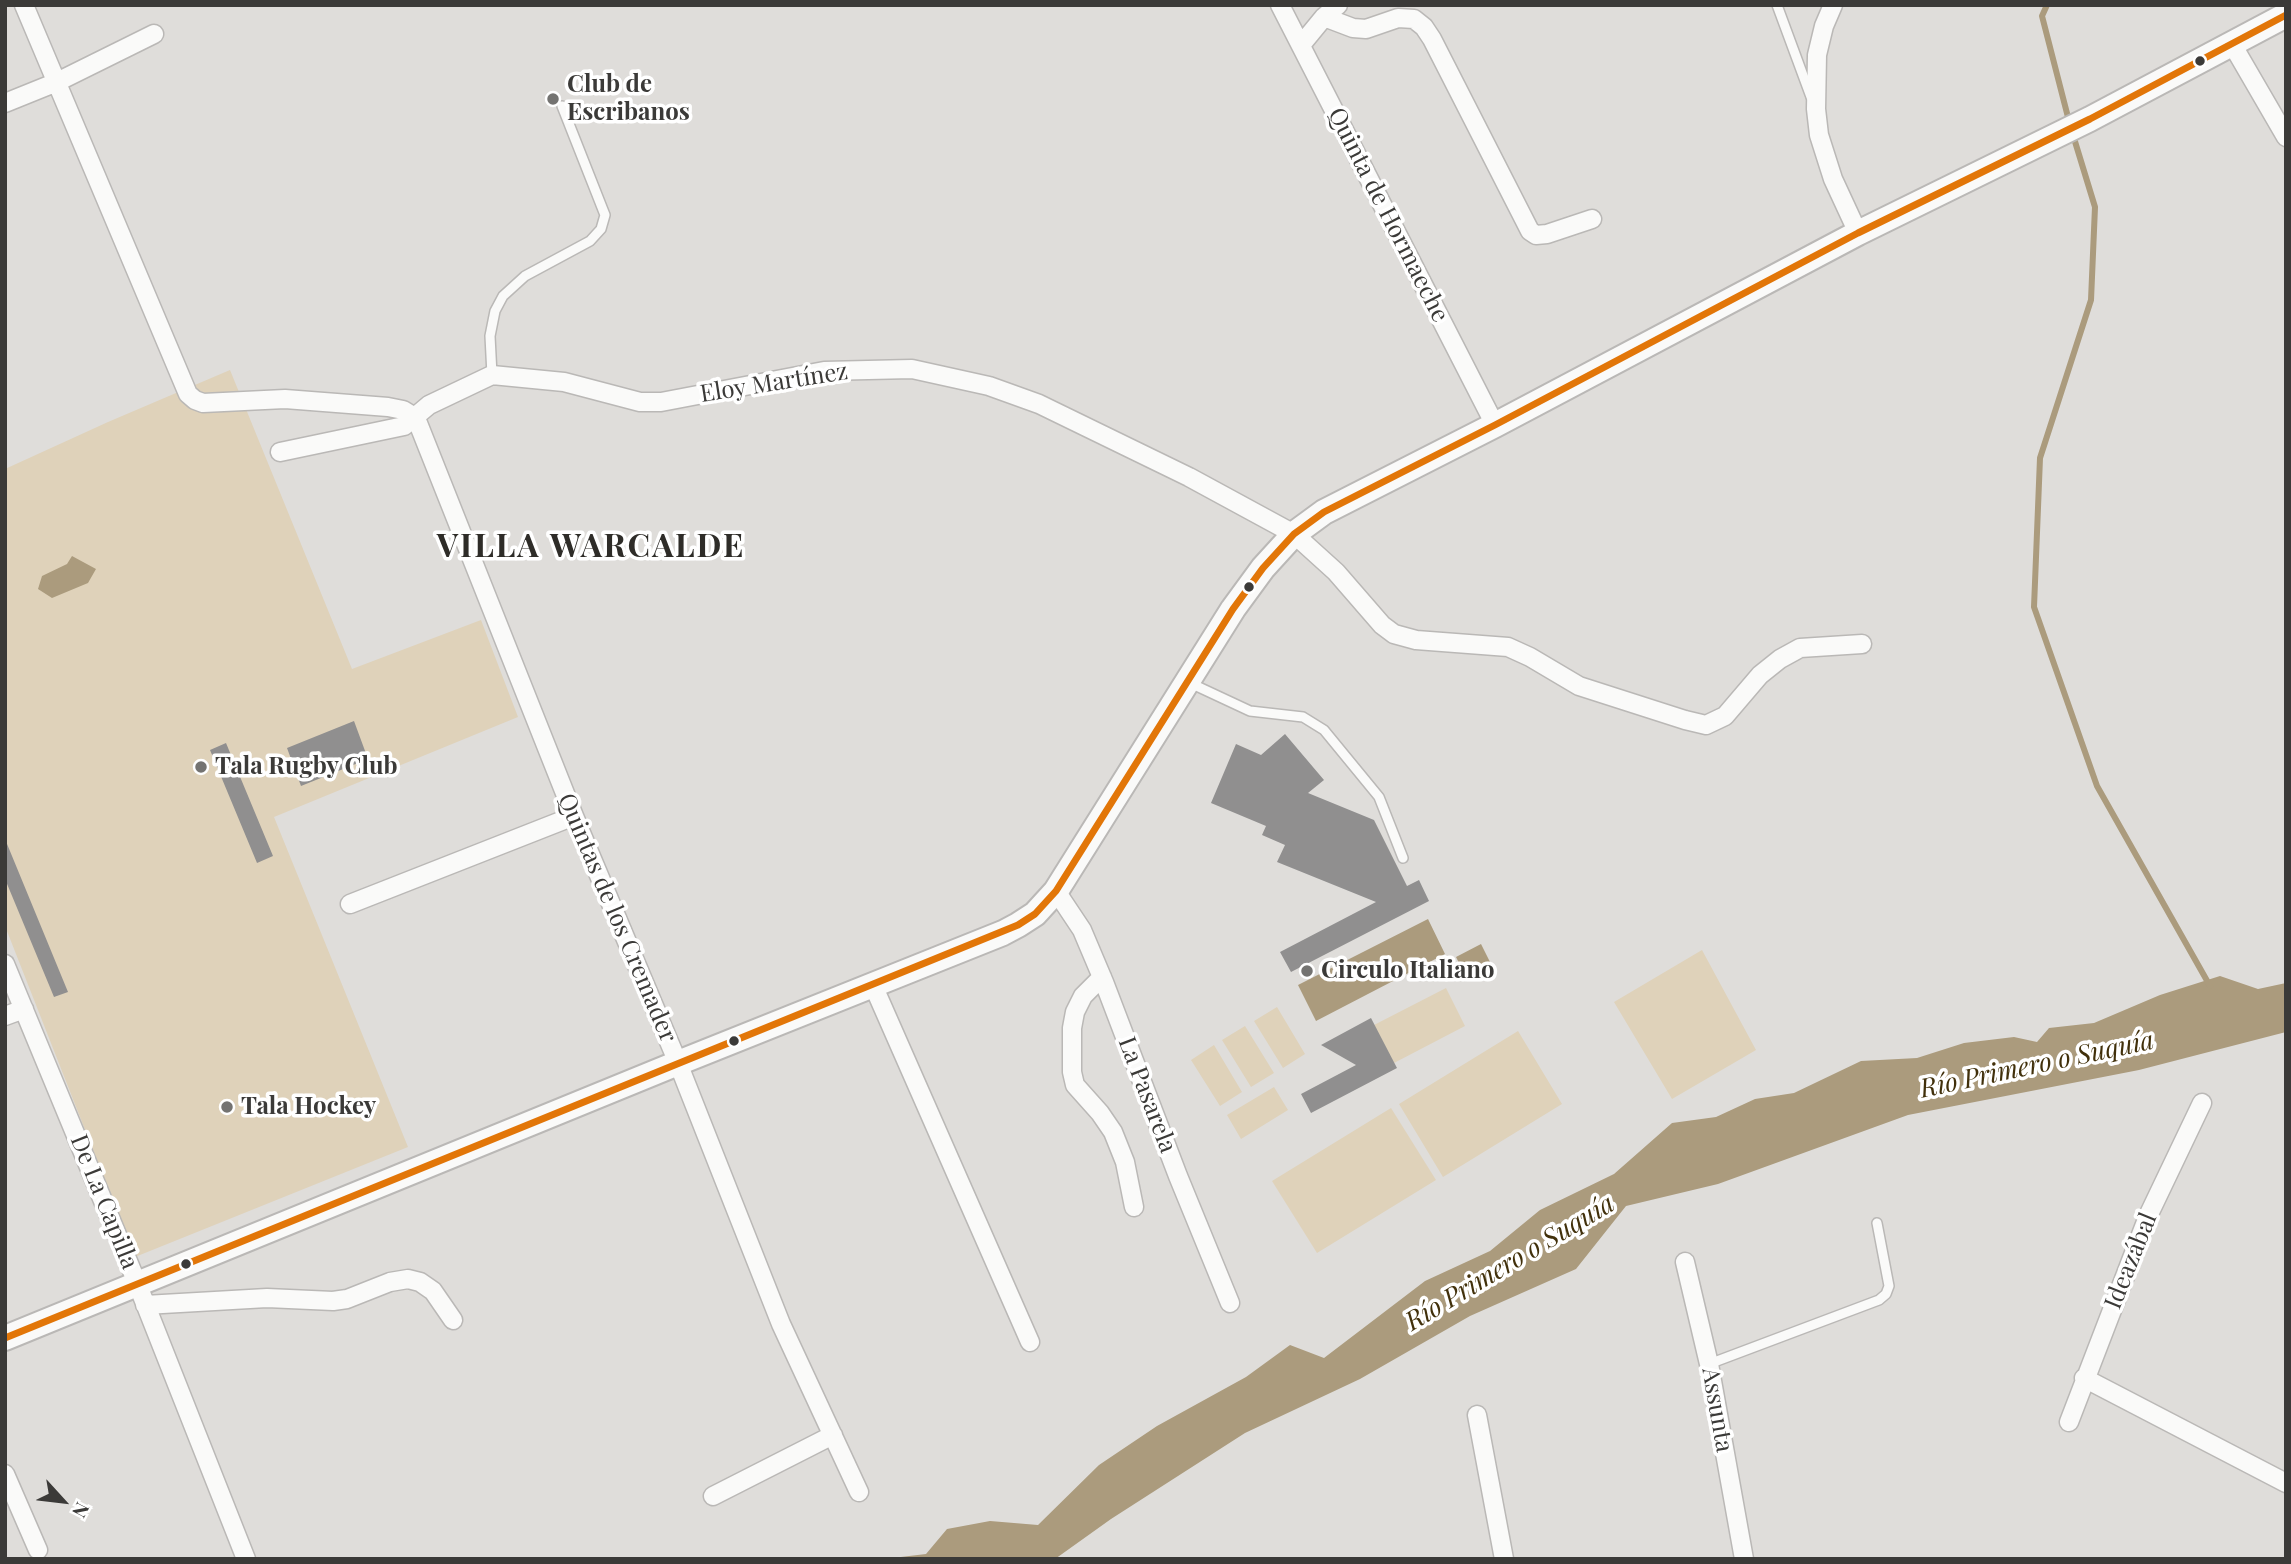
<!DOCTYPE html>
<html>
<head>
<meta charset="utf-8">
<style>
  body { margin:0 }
  #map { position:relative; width:2291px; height:1564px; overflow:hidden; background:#dfddda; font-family:"Playfair Display",serif }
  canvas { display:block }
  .frame { position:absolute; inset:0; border:7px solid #3b3a38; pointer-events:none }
  .north { position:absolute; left:28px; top:1466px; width:70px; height:70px; -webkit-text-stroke:5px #fff; paint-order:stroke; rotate:117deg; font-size:19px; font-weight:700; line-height:28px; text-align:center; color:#3b3a38 }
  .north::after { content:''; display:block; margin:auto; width:24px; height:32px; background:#3b3a38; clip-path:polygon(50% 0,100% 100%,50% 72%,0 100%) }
</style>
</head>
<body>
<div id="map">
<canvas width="2291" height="1564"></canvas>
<div class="frame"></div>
<div class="north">N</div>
</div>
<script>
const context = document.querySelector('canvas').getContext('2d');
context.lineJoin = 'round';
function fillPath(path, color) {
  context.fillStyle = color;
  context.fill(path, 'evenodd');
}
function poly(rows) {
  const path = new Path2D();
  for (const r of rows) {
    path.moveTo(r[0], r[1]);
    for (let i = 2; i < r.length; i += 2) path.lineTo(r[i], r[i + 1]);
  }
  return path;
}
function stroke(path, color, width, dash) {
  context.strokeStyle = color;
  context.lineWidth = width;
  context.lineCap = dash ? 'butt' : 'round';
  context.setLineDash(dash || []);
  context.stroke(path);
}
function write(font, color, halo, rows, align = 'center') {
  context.font = font + ' "Playfair Display",serif';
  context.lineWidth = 7;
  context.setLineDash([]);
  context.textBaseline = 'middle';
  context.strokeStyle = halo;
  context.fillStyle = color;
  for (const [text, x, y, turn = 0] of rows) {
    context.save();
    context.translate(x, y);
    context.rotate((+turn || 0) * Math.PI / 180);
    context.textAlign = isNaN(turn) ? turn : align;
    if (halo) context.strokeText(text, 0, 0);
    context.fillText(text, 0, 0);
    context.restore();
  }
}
fillPath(poly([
  [230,370,352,669,481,620,518,717,274,817,408,1147,135,1257,5,926,5,469,108,422],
  [1702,950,1756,1050,1672,1099,1614,1002],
  [1446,988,1465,1026,1394,1063,1374,1025],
  [1277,1007,1305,1054,1283,1068,1254,1021],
  [1245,1026,1274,1073,1251,1087,1222,1040],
  [1518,1031,1562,1104,1443,1177,1399,1104],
  [1214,1045,1242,1092,1220,1106,1191,1060],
  [1274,1087,1288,1110,1241,1139,1227,1115],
  [1391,1108,1436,1180,1317,1253,1272,1181]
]), '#dfd2ba');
fillPath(poly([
  [72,556,96,569,88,583,52,598,38,589,42,576,67,564],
  [1428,919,1445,954,1316,1021,1298,985],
  [1481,944,1491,964,1466,977,1456,957],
  [2220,976,2258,989,2286,983,2286,1032,2139,1070,1908,1115,1718,1184,1626,1206,1576,1269,1470,1316,1360,1379,1245,1433,1111,1519,1055,1559,884,1559,926,1554,947,1529,990,1521,1038,1525,1099,1465,1157,1426,1246,1377,1290,1345,1324,1358,1425,1281,1490,1251,1540,1210,1614,1174,1672,1123,1716,1117,1755,1099,1794,1093,1861,1061,1917,1058,1964,1043,2014,1037,2037,1042,2049,1028,2094,1023,2160,995]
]), '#ab9b7d');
stroke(poly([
  [2047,5,2042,16,2070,125],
  [2073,135,2095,207,2091,300,2040,458,2034,607,2097,786,2210,986]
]), '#ab9b7d', 6);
fillPath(poly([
  [354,721,368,759,301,786,287,748],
  [1285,734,1324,780,1308,793,1374,820,1407,886,1419,880,1429,901,1291,972,1280,952,1376,902,1277,862,1285,845,1262,835,1266,826,1211,803,1236,744,1261,755],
  [226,743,273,856,257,863,210,750],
  [5,839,68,992,54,997,5,879],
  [1371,1018,1397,1068,1311,1113,1301,1094,1356,1065,1321,1045]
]), '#908f8f');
const lane = poly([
  [1777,5,1811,97],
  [492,375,490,336,495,311,503,296,525,276,590,241,601,229,605,215,562,106],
  [1190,683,1250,711,1303,717,1324,730,1379,797,1403,858],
  [1709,1364,1879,1300,1886,1294,1889,1286,1877,1223]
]);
const street = poly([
  [24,5,188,394,195,400,203,403,285,399,388,407,403,410,416,418,574,816,678,1063,781,1324,859,1492],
  [1280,5,1495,425],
  [1833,5,1824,26,1817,55,1816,109,1819,135,1833,179,1858,233],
  [1324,17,1353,28,1366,29,1398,18,1414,19,1424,27,1432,39,1530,231,1536,235,1547,234,1592,219],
  [2232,44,2286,137],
  [1301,45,1324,17,1338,5],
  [5,103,57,82,154,34],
  [280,452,404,426,429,405,492,375,564,382,640,402,661,402,824,371,912,369,989,386,1039,404,1189,477,1294,534,1336,572,1382,625,1394,634,1416,640,1508,647,1530,657,1579,686,1685,720,1706,725,1725,716,1760,675,1780,659,1800,648,1862,644],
  [1056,891,1082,930,1104,982,1178,1176,1230,1303],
  [350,904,574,816],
  [5,964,137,1283,246,1559],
  [1102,977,1083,996,1075,1012,1072,1028,1072,1072,1075,1085,1100,1113,1113,1132,1125,1162,1134,1207],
  [873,985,1030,1342],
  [5,1016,24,1009],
  [1685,1262,1709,1364,1744,1559],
  [145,1305,267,1298,333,1301,347,1299,390,1282,408,1279,420,1282,433,1291,453,1320],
  [2084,1378,2286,1483],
  [1477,1415,1504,1559],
  [2069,1422,2149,1214,2202,1103],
  [5,1474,38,1550],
  [713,1496,833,1435]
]);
const secondary = poly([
  [5,1338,678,1063,1003,933,1018,925,1035,914,1056,891,1233,609,1263,568,1294,534,1324,512,1495,425,1858,233,2090,119,2286,15]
]);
stroke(lane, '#bab8b6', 12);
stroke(street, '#bab8b6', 21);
stroke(secondary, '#bab8b6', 28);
stroke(lane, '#fafaf9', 9);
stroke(street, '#fafaf9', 18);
stroke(secondary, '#fafaf9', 24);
stroke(poly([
  [5,1338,1018,925,1035,914,1056,891,1233,609,1263,568,1294,534,1324,512,1495,425,1858,233,2090,119,2286,15]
]), '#e27608', 7);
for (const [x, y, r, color] of [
  [2200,61,6,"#3b3a38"],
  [553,99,7,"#747371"],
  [1249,587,6,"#3b3a38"],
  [201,767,7,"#747371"],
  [1307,971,7,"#747371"],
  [734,1041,6,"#3b3a38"],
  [227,1107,7,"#747371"],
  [186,1264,6,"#3b3a38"]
]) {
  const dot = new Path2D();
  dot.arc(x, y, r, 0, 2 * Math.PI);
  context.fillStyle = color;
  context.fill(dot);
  stroke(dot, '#fff', 2.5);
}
write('bold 24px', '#3b3a38', '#fff', [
  ["Club de",567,85],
  ["Escribanos",567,113],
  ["Tala Rugby Club",215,767],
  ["Circulo Italiano",1321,971],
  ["Tala Hockey",241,1107]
], 'left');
write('24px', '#3b3a38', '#fff', [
  ["Quinta de Hormaeche",1388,215,63],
  ["Eloy Martínez",774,383,-9],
  ["Quintas de los Cremader",617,918,67],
  ["La Pasarela",1147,1095,69],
  ["De La Capilla",104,1202,68],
  ["Ideazábal",2131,1261,-68],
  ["Assunta",1717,1410,80]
]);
write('italic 26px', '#41300b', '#fff', [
  ["Río Primero o Suquía",2037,1065,-12],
  ["Río Primero o Suquía",1510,1263,-31]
]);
context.letterSpacing = '2px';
write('bold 32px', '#2e2c28', '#fff', [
  ["VILLA WARCALDE",591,547]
]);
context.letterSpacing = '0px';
</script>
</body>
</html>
